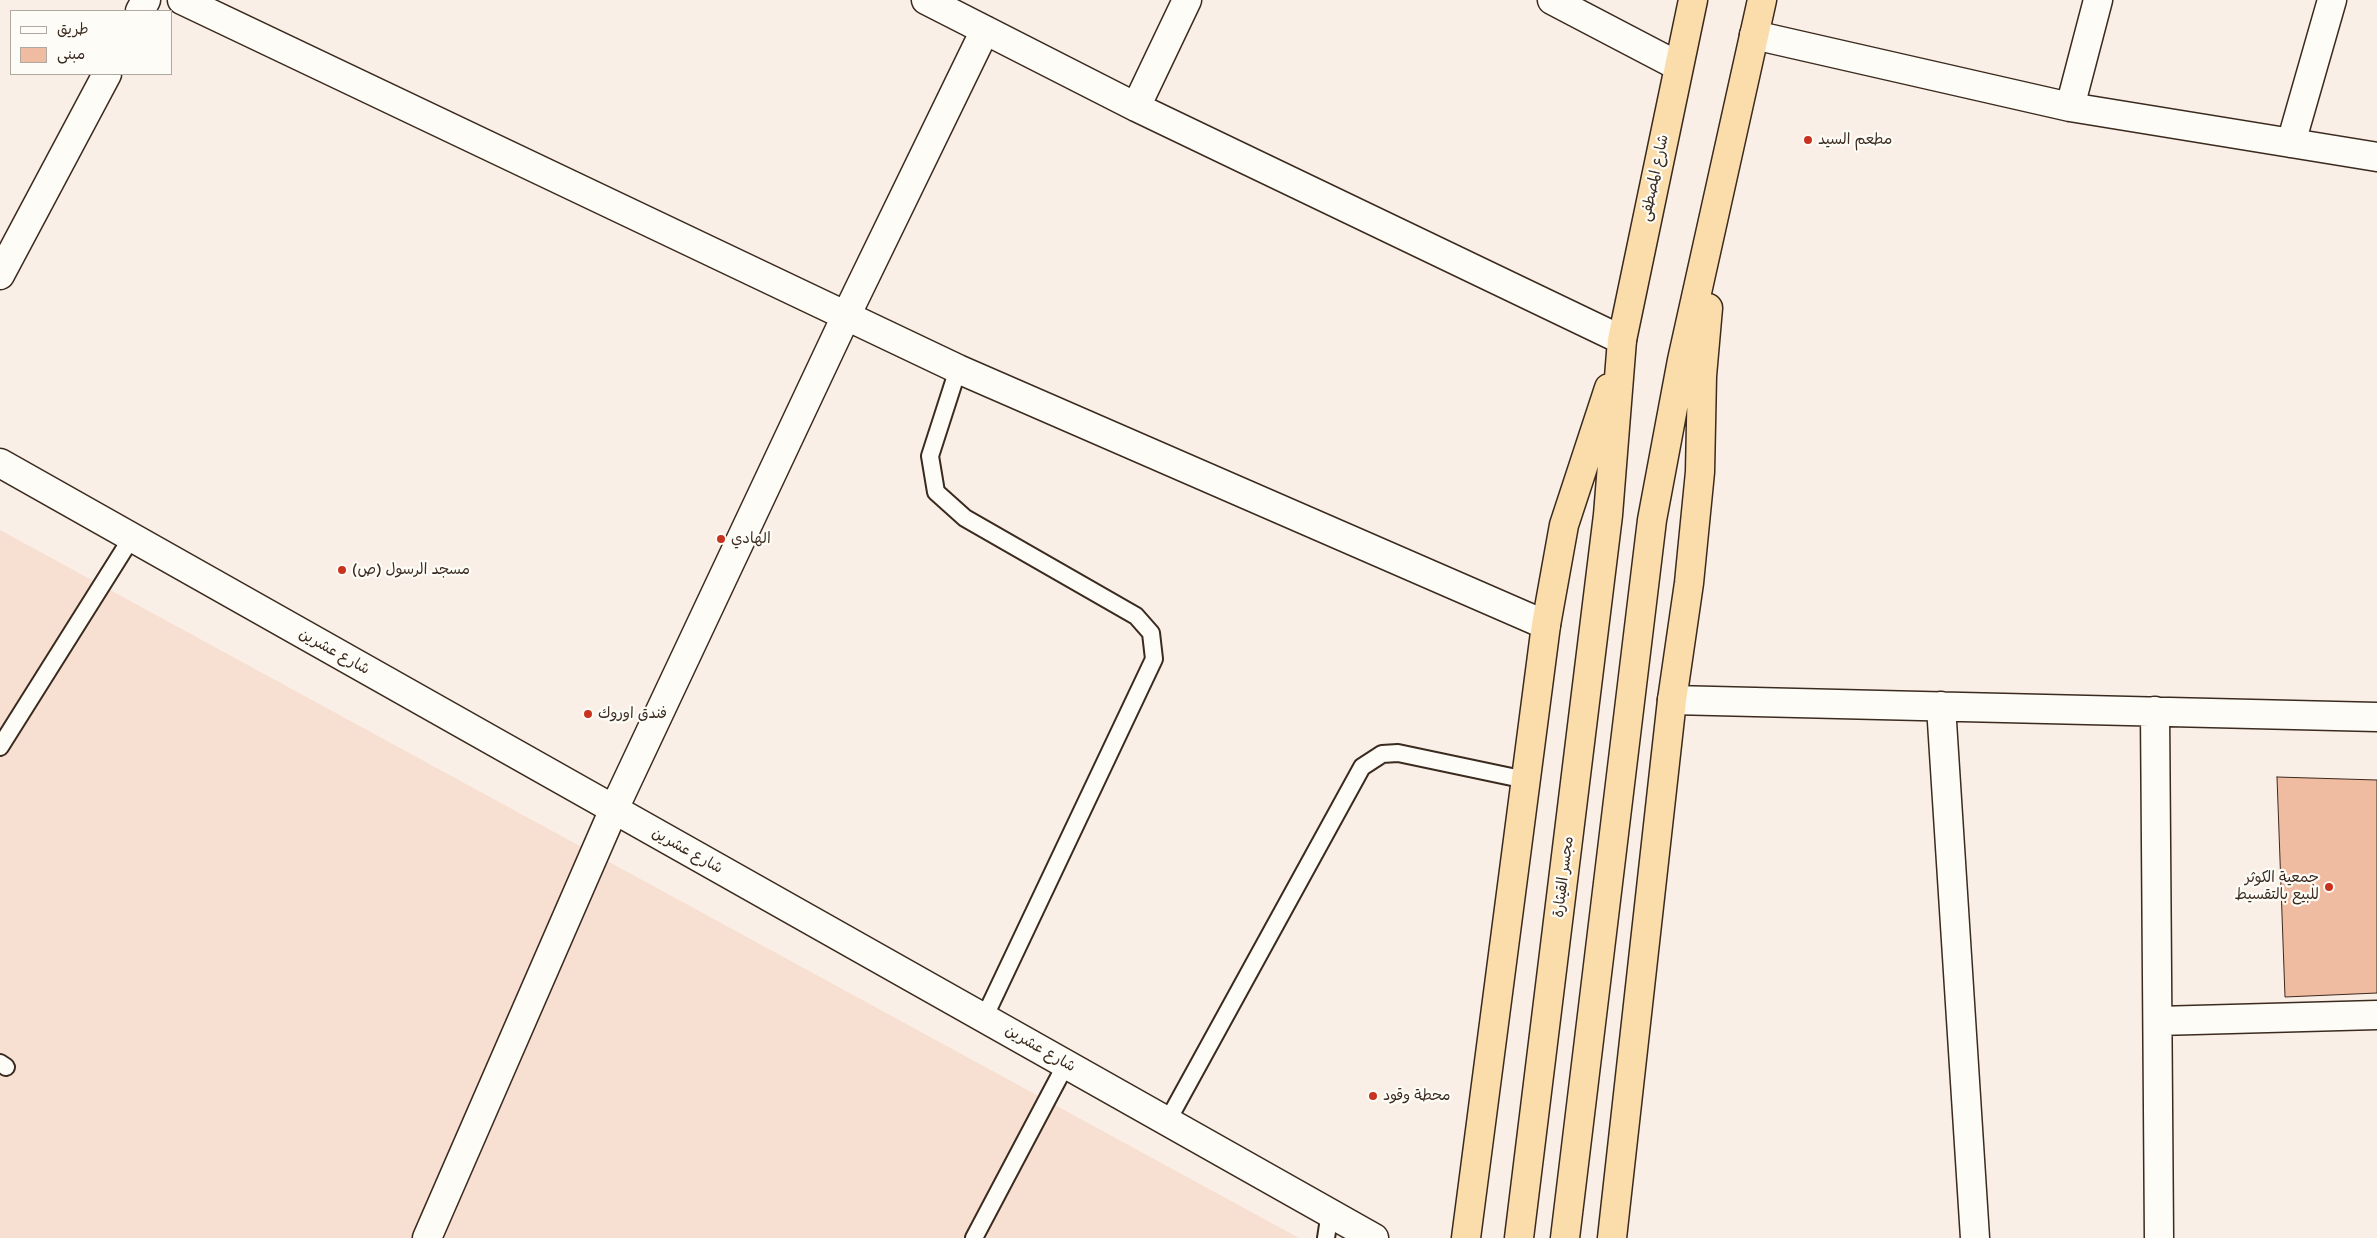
<!DOCTYPE html>
<html>
<head>
<meta charset="utf-8">
<style>
  body { margin:0 }
  #map { position:relative; width:2377px; height:1238px; overflow:hidden; background:#faefe6; font-family:"Balsamiq Sans","Playpen Sans Arabic",sans-serif }
  canvas { display:block }
  .legend { position:absolute; left:10px; top:10px; width:162px; height:65px; box-sizing:border-box; background:#fdfcf7; border:1px solid #afa8a0; margin:0; padding:6px 9px; list-style:none; font-size:15px; color:#3b2a1e }
  .legend li { display:flex; align-items:center; gap:10px; height:25px }
  .legend b { width:25px; border:1px solid #afa8a0 }
</style>
</head>
<body>
<div id="map">
<canvas width="2377" height="1238"></canvas>
<ul class="legend">
<li><b style="height:6px;background:#fdfcf7"></b>طريق</li>
<li><b style="height:14px;background:#efbba1"></b>مبنى</li>
</ul>
</div>
<script>
const context = document.querySelector('canvas').getContext('2d');
context.lineJoin = 'round';
function fillPath(path, color) {
  context.fillStyle = color;
  context.fill(path, 'evenodd');
}
function poly(rows) {
  const path = new Path2D();
  for (const r of rows) {
    path.moveTo(r[0], r[1]);
    for (let i = 2; i < r.length; i += 2) path.lineTo(r[i], r[i + 1]);
  }
  return path;
}
function stroke(path, color, width, dash) {
  context.strokeStyle = color;
  context.lineWidth = width;
  context.lineCap = dash ? 'butt' : 'round';
  context.setLineDash(dash || []);
  context.stroke(path);
}
function write(font, color, halo, rows, align = 'center') {
  context.font = font + ' "Balsamiq Sans","Playpen Sans Arabic",sans-serif';
  context.lineWidth = 4.5;
  context.setLineDash([]);
  context.textBaseline = 'middle';
  context.strokeStyle = halo;
  context.fillStyle = color;
  for (const [text, x, y, turn = 0] of rows) {
    context.save();
    context.translate(x, y);
    context.rotate((+turn || 0) * Math.PI / 180);
    context.textAlign = isNaN(turn) ? turn : align;
    if (halo) context.strokeText(text, 0, 0);
    context.fillText(text, 0, 0);
    context.restore();
  }
}
fillPath(poly([
  [0,530,1299,1238,0,1238]
]), '#f7dfd1');
const building = poly([
  [2277,777,2377,780,2377,993,2285,997,2277,777]
]);
fillPath(building, '#efbba1');
stroke(building, '#3b2a1e', 1);
const service = poly([
  [958,369,930,456,936,492,965,518,1136,616,1151,633,1154,659,984,1018],
  [0,747,132,537],
  [0,1063,6,1067],
  [1167,1122,1362,767,1382,754,1398,753,1526,780],
  [974,1238,1066,1064],
  [1326,1238,1330,1212]
]);
const minor = poly([
  [182,0,958,369,1546,625],
  [926,0,1136,107,1622,340],
  [1552,0,1678,66],
  [140,11,146,0],
  [1754,35,2070,107,2377,157],
  [1136,107,1187,0],
  [2070,107,2098,0],
  [2291,143,2332,0],
  [0,275,107,74],
  [1672,700,2377,717],
  [1941,706,1975,1238],
  [2155,711,2159,1238],
  [2158,1021,2377,1015],
  [427,1238,614,809,846,316,985,30]
]);
const tertiary = poly([
  [0,463,1374,1238]
]);
const trunk = poly([
  [1466,1238,1546,625,1564,525,1609,388],
  [1519,1238,1608,515,1622,340,1693,0],
  [1565,1238,1652,520,1682,360,1762,0],
  [1612,1238,1672,700,1689,583,1700,472,1702,376,1708,308]
]);
stroke(service, '#3b2a1e', 20);
stroke(minor, '#3b2a1e', 31);
stroke(tertiary, '#3b2a1e', 31);
stroke(trunk, '#3b2a1e', 31);
stroke(service, '#fdfcf7', 16);
stroke(minor, '#fdfcf7', 28);
stroke(tertiary, '#fdfcf7', 28);
stroke(trunk, '#faddab', 28);
for (const [x, y, r, color] of [
  [1808,140,5,"#c8321e"],
  [721,539,5,"#c8321e"],
  [342,570,5,"#c8321e"],
  [588,714,5,"#c8321e"],
  [2329,887,5,"#c8321e"],
  [1373,1096,5,"#c8321e"]
]) {
  const dot = new Path2D();
  dot.arc(x, y, r, 0, 2 * Math.PI);
  context.fillStyle = color;
  context.fill(dot);
  stroke(dot, '#fdfcf7', 2);
}
write('15px', '#3b2a1e', '#fdfcf7', [
  ["مطعم السيد",1818,140],
  ["الهادي",731,539],
  ["مسجد الرسول (ص)",352,570],
  ["فندق اوروك",598,714],
  ["جمعية الكوثر",2319,878,"right"],
  ["للبيع بالتقسيط",2319,895,"right"],
  ["محطة وقود",1383,1096]
], 'left');
write('15px', '#3b2a1e', '#fdfcf7', [
  ["شارع المصطفى",1655,178,-78],
  ["شارع عشرين",334,652,29],
  ["شارع عشرين",687,851,29],
  ["مجسر القيثارة",1564,877,-83],
  ["شارع عشرين",1040,1049,30]
]);
</script>
</body>
</html>
